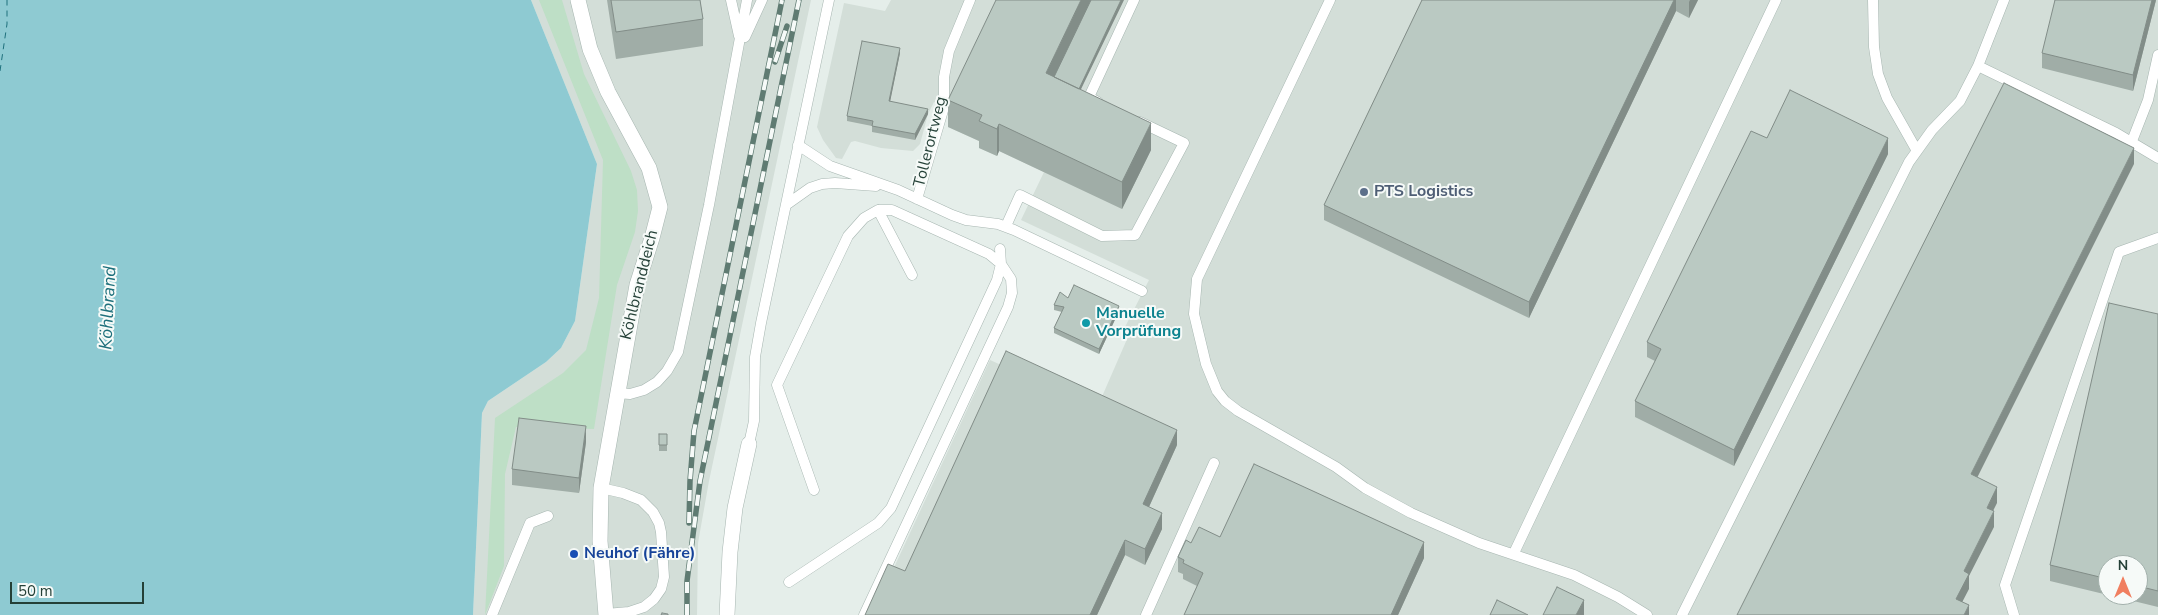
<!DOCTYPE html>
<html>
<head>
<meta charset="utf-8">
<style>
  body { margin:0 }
  #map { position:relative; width:2158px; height:615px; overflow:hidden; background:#e5eeea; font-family:"Nunito Sans",sans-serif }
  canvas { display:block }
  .north { position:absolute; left:2098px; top:555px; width:50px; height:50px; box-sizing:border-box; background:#f6faf8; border:1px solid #a2b0ab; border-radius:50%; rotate:0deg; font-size:14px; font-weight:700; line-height:20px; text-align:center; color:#244037 }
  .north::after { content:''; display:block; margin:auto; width:18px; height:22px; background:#f07f60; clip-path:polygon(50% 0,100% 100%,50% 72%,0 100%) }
  .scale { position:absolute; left:10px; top:582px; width:134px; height:22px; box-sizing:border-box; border:2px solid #244037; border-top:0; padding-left:6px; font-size:15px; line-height:18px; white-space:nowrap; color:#244037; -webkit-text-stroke:4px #f6faf8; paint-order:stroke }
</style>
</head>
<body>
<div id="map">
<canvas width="2158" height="615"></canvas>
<div class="north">N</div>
<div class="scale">50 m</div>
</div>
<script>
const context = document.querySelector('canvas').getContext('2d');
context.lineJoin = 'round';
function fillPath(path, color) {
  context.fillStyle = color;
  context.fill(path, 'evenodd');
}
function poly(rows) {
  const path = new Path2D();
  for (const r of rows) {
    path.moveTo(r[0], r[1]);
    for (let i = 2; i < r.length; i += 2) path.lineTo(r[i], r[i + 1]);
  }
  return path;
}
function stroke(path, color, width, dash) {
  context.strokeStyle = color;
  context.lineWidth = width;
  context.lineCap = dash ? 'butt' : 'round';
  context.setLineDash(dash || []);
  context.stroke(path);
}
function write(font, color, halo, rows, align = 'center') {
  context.font = font + ' "Nunito Sans",sans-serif';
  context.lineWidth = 4;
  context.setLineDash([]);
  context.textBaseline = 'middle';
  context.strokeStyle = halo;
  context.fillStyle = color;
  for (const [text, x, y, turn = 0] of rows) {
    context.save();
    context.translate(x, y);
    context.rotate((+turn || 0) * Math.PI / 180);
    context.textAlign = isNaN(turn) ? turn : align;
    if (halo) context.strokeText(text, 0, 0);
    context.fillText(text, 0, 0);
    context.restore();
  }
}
fillPath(poly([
  [531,0,811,0,709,481,698,543,697,615,473,615,482,413,488,401,546,362,561,348,575,321,597,164],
  [891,0,2158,0,2158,615,872,615,990,360,1097,408,1131,330,1125,327,1149,280,1021,220,1044,172,999,151,997,156,979,148,981,142,948,127,955,112,934,102,928,114,920,144,913,151,881,148,855,141,851,142,842,159,836,158,823,140,817,127,844,3,885,11],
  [2108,565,2138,565,2138,595,2108,595]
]), '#d3ded8');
fillPath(poly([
  [539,0,562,0,584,74,631,171,637,190,638,211,635,232,617,285,594,429,516,427,505,474,504,566,485,615,495,418,563,373,586,350,599,298,603,160]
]), '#bedfc6');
fillPath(poly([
  [0,0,531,0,597,164,575,321,561,348,546,362,488,401,482,413,473,615,0,615]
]), '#8ecad2');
stroke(poly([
  [0,71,7,24,7,0]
]), '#1e707c', 1, [6, 5]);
const service = poly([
  [731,0,739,36],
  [1330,0,1197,279,1194,314,1206,364,1217,391,1225,401,1238,411,1336,467,1365,488,1411,513,1479,543,1574,575,1618,597,1647,615],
  [1873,0,1874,47,1878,74,1887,98,1917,151],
  [745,37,762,0],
  [1978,66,2116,133,2158,158],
  [1098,102,1089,97,1134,0],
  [2132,141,2148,100,2158,55],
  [798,145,830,166,898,190,952,215,966,220,998,224,1014,230,1142,291],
  [917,199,944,107,944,77,949,51,970,0],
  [786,205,810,188,822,184,835,183,876,186],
  [878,210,912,275],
  [1006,226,1020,195,1102,236,1135,235,1184,143,1140,122],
  [617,393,630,394,644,390,657,382,667,371,678,352,709,205,747,0],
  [749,444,754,421,755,357,761,323,829,0],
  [601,488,623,493,641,500,653,512,659,523,661,532,664,577,661,589,654,599,644,607,629,612,606,614],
  [814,490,777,385,848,236,864,218,878,210,892,210,989,254,1001,264,1011,279,1012,293,1008,307,864,615],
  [1514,553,1776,0],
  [789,582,878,523,891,508,997,280,1001,264,1000,249],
  [492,615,530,523,548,516],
  [1146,615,1214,463],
  [1682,615,1909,162,1932,130,1960,101,1978,66,2004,0],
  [2014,615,2005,585,2119,252,2158,238]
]);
const minor = poly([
  [578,0,590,49,608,92,649,168,660,207,652,238,637,285,601,488,600,541,606,615],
  [727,615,730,552,735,508,749,444]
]);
stroke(service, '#a7b6b1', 11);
stroke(minor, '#a7b6b1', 16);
stroke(service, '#fff', 10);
stroke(minor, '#fff', 15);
const rail = poly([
  [775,62,787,26],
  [689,523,690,481,694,431,782,0],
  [687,615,687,581,700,481,799,0]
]);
stroke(rail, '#5f7b72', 5.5);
stroke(rail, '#f6faf8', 4, [11]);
fillPath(poly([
  [607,0,700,0,703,19,703,46,616,59],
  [1422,0,1698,0,1689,18,1676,11,1529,318,1324,220,1324,205],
  [2156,0,2133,91,2042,68,2042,53],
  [900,53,890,101,928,114,915,140,872,132,872,126,847,121,847,116],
  [1081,90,1151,150,1122,209,999,151,997,156,979,148,979,141,948,127,948,100],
  [1767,138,1888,154,1734,466,1635,417,1635,401,1655,361,1647,357,1647,342],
  [1068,298,1119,311,1099,354,1054,333,1054,328,1062,312,1054,310,1054,305],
  [2158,314,2158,607,2109,595,2138,595,2138,565,2108,565,2108,595,2050,581,2050,565],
  [659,434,667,434,667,451,659,451],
  [586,442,579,493,512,485,512,469],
  [1177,445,1149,507,1162,529,1145,565,1125,555,1097,615,865,615,905,571],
  [1220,537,1424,558,1398,615,1184,615,1197,586,1183,579,1183,574,1178,572,1178,557,1191,543]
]), '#a0ada7');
fillPath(poly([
  [1081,0,1093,0,1048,96,1046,73],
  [1121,0,1124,0,1070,112,1070,107],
  [1674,0,1676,0,1676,11,1529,318,1529,302],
  [1690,0,1698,0,1689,18,1689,2],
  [2152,0,2156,0,2133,91,2133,75],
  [900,48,900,53,889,107,889,101],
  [928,109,928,114,915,140,915,134],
  [1151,123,1151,150,1122,209,1122,182],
  [999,124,999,151,997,156,997,129],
  [1888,138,1888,154,1734,466,1734,450],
  [2134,148,2134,164,1971,490,1971,474],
  [1119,306,1119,311,1099,354,1099,349],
  [586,426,586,442,579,493,579,478],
  [1177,430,1177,445,1143,520,1143,504],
  [1997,487,1997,503,1987,523,1987,508],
  [1994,511,1994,527,1969,576,1969,589,1956,614,1956,599,1964,571],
  [1162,513,1162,529,1145,565,1145,549],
  [1125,540,1125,555,1097,615,1090,615],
  [1424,542,1424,558,1398,615,1391,615],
  [1584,600,1584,615,1576,615],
  [1969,605,1969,615,1964,615]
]), '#828d88');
const building = poly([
  [611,0,700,0,703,19,616,32,611,0],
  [996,0,1081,0,1046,73,1151,123,1122,182,999,124,997,129,979,121,982,115,948,100,996,0],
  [1091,0,1121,0,1079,89,1054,77,1091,0],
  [1422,0,1674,0,1529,302,1324,205,1422,0],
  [2055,0,2152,0,2133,75,2042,53,2055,0],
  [862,41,900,48,889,101,928,109,915,134,872,126,873,121,847,116,862,41],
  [2004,83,2134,148,1971,474,1997,487,1987,508,1994,511,1964,571,1969,574,1956,599,1969,605,1964,615,1737,615,2004,83],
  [1790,90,1888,138,1734,450,1635,401,1661,349,1647,342,1751,131,1767,138,1790,90],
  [1074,285,1119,306,1099,349,1054,328,1064,307,1054,305,1060,292,1068,298,1074,285],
  [2109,303,2158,314,2158,591,2138,586,2138,565,2108,565,2108,579,2050,565,2109,303],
  [1006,351,1177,430,1143,504,1162,513,1145,549,1125,540,1090,615,865,615,888,564,905,571,1006,351],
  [519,418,586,426,579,478,512,469,519,418],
  [659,434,667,434,667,445,659,445,659,434],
  [1254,464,1424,542,1391,615,1184,615,1203,573,1183,563,1184,560,1178,557,1186,540,1191,543,1199,527,1220,537,1254,464],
  [1557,587,1584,600,1576,615,1543,615,1557,587],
  [1497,600,1528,615,1490,615,1497,600],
  [662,613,668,614,668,615,661,615,662,613]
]);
fillPath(building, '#bac9c2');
stroke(building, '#828d88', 1);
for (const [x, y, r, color] of [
  [1364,192,5,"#5c6f8a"],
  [1086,323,5,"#0f9aa8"],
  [574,554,5,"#1a4fb4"]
]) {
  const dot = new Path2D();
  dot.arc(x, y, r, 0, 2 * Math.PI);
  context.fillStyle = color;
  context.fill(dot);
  stroke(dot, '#f6faf8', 2);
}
write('16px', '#244037', '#f6faf8', [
  ["Tollerortweg",931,142,-76],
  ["Köhlbranddeich",640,285,-76]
]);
write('bold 16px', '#4e5e75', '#f6faf8', [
  ["PTS Logistics",1374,192]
], 'left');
write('bold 16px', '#0d838f', '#f6faf8', [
  ["Manuelle",1096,314],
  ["Vorprüfung",1096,332]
], 'left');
write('bold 16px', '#164399', '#f6faf8', [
  ["Neuhof (Fähre)",584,554]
], 'left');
write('italic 18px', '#1e707c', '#f6faf8', [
  ["Köhlbrand",109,308,-87]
]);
</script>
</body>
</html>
